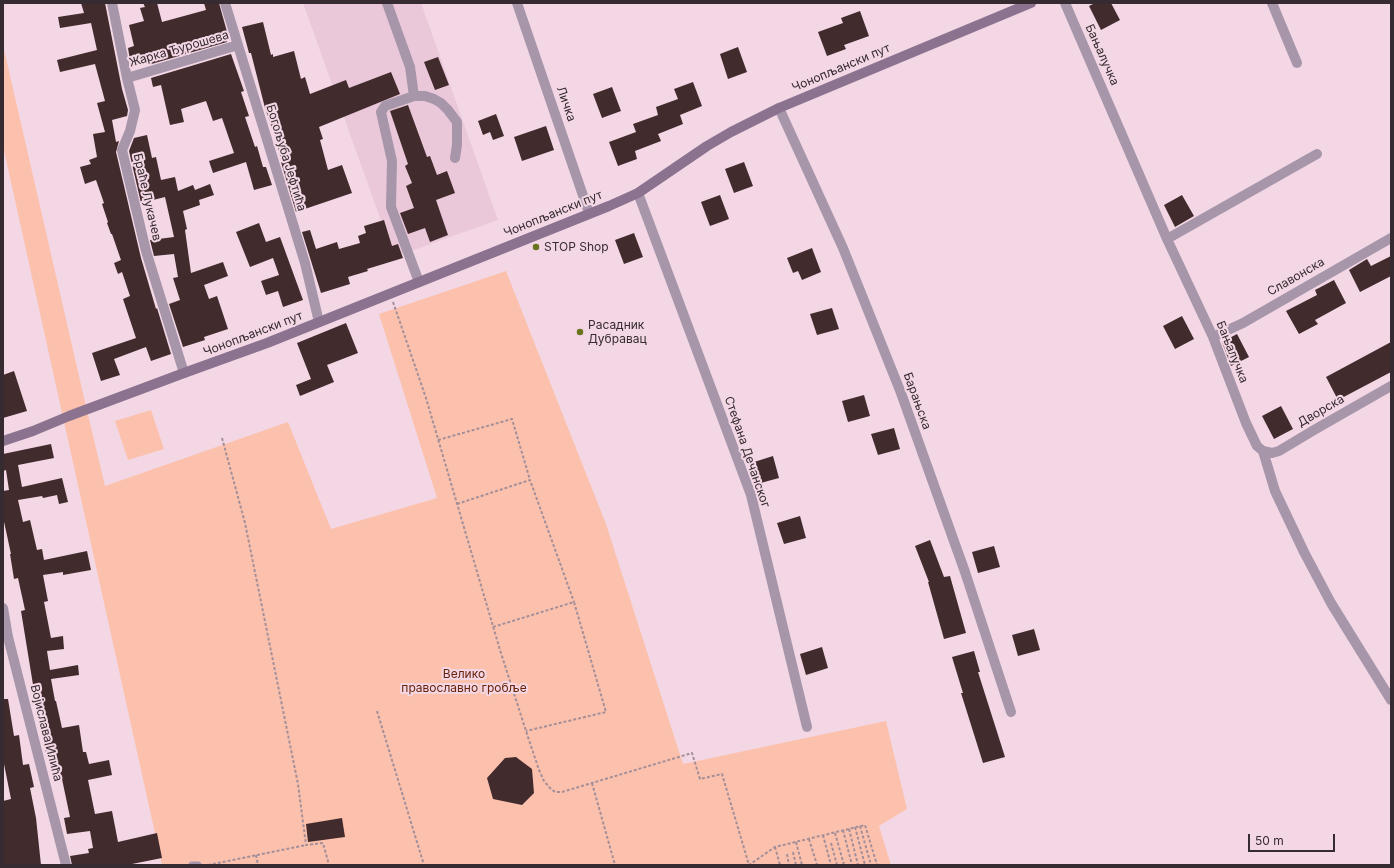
<!DOCTYPE html>
<html>
<head>
<meta charset="utf-8">
<style>
  body { margin:0 }
  #map { position:relative; width:1394px; height:868px; overflow:hidden; background:#f3d7e5; font-family:Inter,sans-serif }
  canvas { display:block }
  .frame { position:absolute; inset:0; border:4px solid #362b30; pointer-events:none }
  .scale { position:absolute; left:1248px; top:834px; width:87px; height:18px; box-sizing:border-box; border:2px solid #362b30; border-top:0; padding-left:5px; font-size:12px; line-height:14px; white-space:nowrap; color:#362b30; -webkit-text-stroke:3px #f3d7e5; paint-order:stroke }
</style>
</head>
<body>
<div id="map">
<canvas width="1394" height="868"></canvas>
<div class="frame"></div>
<div class="scale">50 m</div>
</div>
<script>
const context = document.querySelector('canvas').getContext('2d');
context.lineJoin = 'round';
function fillPath(path, color) {
  context.fillStyle = color;
  context.fill(path, 'evenodd');
}
function poly(rows) {
  const path = new Path2D();
  for (const r of rows) {
    path.moveTo(r[0], r[1]);
    for (let i = 2; i < r.length; i += 2) path.lineTo(r[i], r[i + 1]);
  }
  return path;
}
function stroke(path, color, width, dash) {
  context.strokeStyle = color;
  context.lineWidth = width;
  context.lineCap = dash ? 'butt' : 'round';
  context.setLineDash(dash || []);
  context.stroke(path);
}
function write(font, color, halo, rows, align = 'center') {
  context.font = font + ' Inter,sans-serif';
  context.lineWidth = 4;
  context.setLineDash([]);
  context.textBaseline = 'middle';
  context.strokeStyle = halo;
  context.fillStyle = color;
  for (const [text, x, y, turn = 0] of rows) {
    context.save();
    context.translate(x, y);
    context.rotate((+turn || 0) * Math.PI / 180);
    context.textAlign = isNaN(turn) ? turn : align;
    if (halo) context.strokeText(text, 0, 0);
    context.fillText(text, 0, 0);
    context.restore();
  }
}
fillPath(poly([
  [303,3,421,3,498,220,394,257]
]), '#eac8d9');
fillPath(poly([
  [3,45,85,402,105,486,288,422,331,529,437,498,379,314,506,271,606,524,683,764,886,721,907,809,879,826,891,865,162,865,3,146],
  [151,410,164,449,128,460,115,421]
]), '#fcc1ad');
fillPath(poly([
  [81,3,105,3,122,89,128,110,127,116,112,120,116,142,119,141,116,152,141,258,156,309,157,308,171,354,151,361,146,347,114,359,120,375,101,381,92,353,136,338,123,299,130,296,122,272,118,274,114,263,121,260,112,234,111,234,107,223,108,222,102,204,104,203,96,180,85,184,80,167,91,164,89,160,97,157,93,134,105,132,97,103,105,101,95,64,60,72,57,60,97,50,91,23,60,28,58,17,84,13],
  [143,3,157,3,162,22,206,10,204,3,219,3,229,39,226,40,227,42,148,65,148,62,131,66,128,48,134,46,129,25,144,21,140,8,145,7],
  [1095,3,1111,3,1120,20,1101,30,1089,6],
  [860,11,869,36,844,45,846,49,827,56,818,32,843,23,841,18],
  [263,22,271,55,273,54,273,57,294,51,301,79,305,77,310,94,346,80,349,88,391,72,400,94,319,127,323,139,320,140,328,170,342,165,352,193,296,212,281,162,282,162,274,134,265,108,251,53,249,53,242,27],
  [738,47,747,72,728,79,720,54],
  [231,54,244,91,241,92,249,116,245,117,255,147,257,146,263,167,266,167,272,185,254,190,246,162,213,173,209,161,234,153,222,118,213,121,206,101,181,109,184,122,170,125,161,85,153,87,151,78],
  [438,57,449,85,435,90,424,62],
  [693,82,702,106,680,115,683,124,658,134,661,141,635,151,637,159,618,166,609,142,636,132,633,124,658,115,656,107,678,99,674,89],
  [612,87,621,111,602,118,593,94],
  [408,105,427,157,430,156,437,175,447,171,455,193,436,200,448,235,430,242,425,228,408,234,400,213,414,208,406,186,412,183,405,166,408,164,390,111],
  [496,114,504,136,493,140,490,132,483,135,478,121],
  [546,126,554,150,522,161,514,137],
  [147,135,152,158,156,157,161,180,175,177,178,191,193,185,195,190,210,184,214,195,199,200,200,205,183,211,187,229,185,230,191,273,223,262,228,276,204,285,209,299,217,296,228,329,204,337,205,340,183,347,169,304,180,300,173,278,178,277,174,254,154,256,150,240,174,237,165,197,141,203,129,151,134,138],
  [744,162,753,186,734,193,725,169],
  [720,195,729,219,710,226,701,202],
  [1182,195,1194,216,1175,227,1164,205],
  [384,220,392,246,398,244,403,258,367,269,368,271,348,277,350,284,321,293,302,232,310,230,316,249,337,242,339,249,360,243,358,236,366,233,364,226],
  [259,223,266,242,280,237,303,300,283,307,278,291,266,295,261,281,279,275,273,258,250,267,236,232],
  [634,233,643,257,624,264,615,240],
  [812,248,821,272,802,280,798,271,793,273,787,258],
  [1391,256,1391,276,1360,292,1349,270,1367,259,1371,266],
  [1334,280,1346,303,1315,320,1318,324,1299,334,1286,311,1317,295,1315,290],
  [832,308,839,329,817,335,810,314],
  [1182,316,1194,339,1175,349,1163,326],
  [346,323,358,353,327,365,334,382,300,396,296,385,311,379,297,343],
  [1237,334,1249,357,1231,366,1222,342],
  [1391,342,1391,372,1338,400,1326,377],
  [14,371,27,411,3,418,3,375],
  [864,395,870,416,848,422,842,401],
  [1281,406,1293,429,1274,439,1262,416],
  [894,428,900,449,878,455,871,434],
  [51,444,54,458,18,465,22,487,62,478,68,502,59,504,57,495,43,498,42,496,18,500,23,522,30,520,37,550,42,549,44,560,87,551,91,570,63,575,63,572,43,575,48,601,44,602,51,638,63,636,64,649,47,651,50,670,78,665,79,675,51,679,55,701,56,701,62,728,79,725,83,752,86,752,89,764,109,760,112,775,88,780,95,814,112,811,118,842,157,833,162,858,127,865,72,865,70,856,89,853,88,849,93,848,90,831,67,834,64,818,70,817,62,779,54,780,49,752,46,753,42,731,45,731,39,697,35,697,21,611,25,610,18,578,14,579,10,554,11,554,3,517,3,491,9,490,6,470,3,471,3,454],
  [773,456,779,478,757,484,751,463],
  [800,516,806,538,784,544,777,523],
  [930,540,944,577,950,576,966,633,944,639,928,582,929,582,915,546],
  [994,546,1000,567,978,573,972,552],
  [1034,629,1040,650,1018,656,1012,635],
  [822,647,828,668,806,675,800,654],
  [974,651,980,672,978,672,1005,757,983,763,961,693,963,693,952,657],
  [3,699,8,699,14,736,19,735,23,765,29,764,34,787,30,788,36,818,41,865,3,865,3,801,11,799,3,759],
  [516,757,532,769,534,793,522,805,493,799,487,778,505,758],
  [342,818,345,837,308,842,306,824]
]), '#422b2d');
stroke(poly([
  [393,302,426,398,500,650,526,731,539,770,544,781,550,788,555,792,562,792,692,753,700,779,722,774,749,865,775,847,865,825,877,865],
  [222,438,245,523,298,784,306,845,323,843,329,865],
  [438,440,512,419,530,480],
  [457,504,530,480,574,602],
  [493,627,574,602,606,712,526,731],
  [377,711,424,865],
  [592,783,615,865],
  [860,826,871,865],
  [855,827,865,865],
  [849,829,858,865],
  [843,830,852,865],
  [835,833,844,865],
  [823,835,831,865],
  [809,839,817,865],
  [796,842,802,865],
  [831,843,837,865],
  [775,847,780,865],
  [793,852,796,865],
  [787,854,789,865],
  [256,855,258,865],
  [208,865,306,845]
]), '#a48f99', 2, [3, 2]);
stroke(poly([
  [192,865,198,865]
]), '#a796aa', 7);
stroke(poly([
  [112,3,127,78,135,110,130,131,122,150,146,251,184,373],
  [225,3,305,263,319,322],
  [387,3,410,67,414,96],
  [517,3,589,213],
  [1065,3,1167,239,1213,337,1246,423,1257,446,1263,451,1275,491,1304,552,1331,603,1391,700],
  [1272,3,1297,63],
  [127,78,238,45],
  [779,108,843,248,901,393,965,572,1011,712],
  [638,193,751,495,807,727],
  [1167,239,1317,154],
  [419,282,391,207,392,161,381,112,385,106,414,96,425,96,434,99,441,103,448,110,457,122,457,145,455,158],
  [1213,337,1243,323,1391,238],
  [1263,451,1272,453,1279,451,1314,430,1391,386],
  [3,608,8,637,66,865]
]), '#a796aa', 10);
stroke(poly([
  [3,441,33,431,69,416,184,373,267,343,609,206,638,193,707,146,731,132,779,108,1031,3]
]), '#8b7390', 10);
for (const [x, y, r, color] of [
  [536,247,4,"#69741e"],
  [580,332,4,"#69741e"]
]) {
  const dot = new Path2D();
  dot.arc(x, y, r, 0, 2 * Math.PI);
  context.fillStyle = color;
  context.fill(dot);
  stroke(dot, '#f3d7e5', 1.5);
}
write('12px', '#362b30', '#f3d7e5', [
  ["Жарка Ђурошева",179,49,-16],
  ["Бањалучка",1102,55,66],
  ["Чонопљански пут",841,68,-23],
  ["Личка",566,104,71],
  ["Богољуба Јефтића",286,158,73],
  ["Браће Лукачев",147,197,77],
  ["Чонопљански пут",553,214,-22],
  ["Славонска",1296,277,-30],
  ["Чонопљански пут",253,334,-21],
  ["Бањалучка",1232,352,68],
  ["Барањска",917,401,70],
  ["Дворска",1321,411,-30],
  ["Стефана Дечанског",747,452,71],
  ["Војислава Илића",46,733,76]
]);
write('12px', '#362b30', '#f3d7e5', [
  ["STOP Shop",544,247],
  ["Расадник",588,325],
  ["Дубравац",588,339]
], 'left');
write('12px', '#682207', '#f3d7e5', [
  ["Велико",464,674],
  ["православно гробље",464,688]
]);
</script>
</body>
</html>
